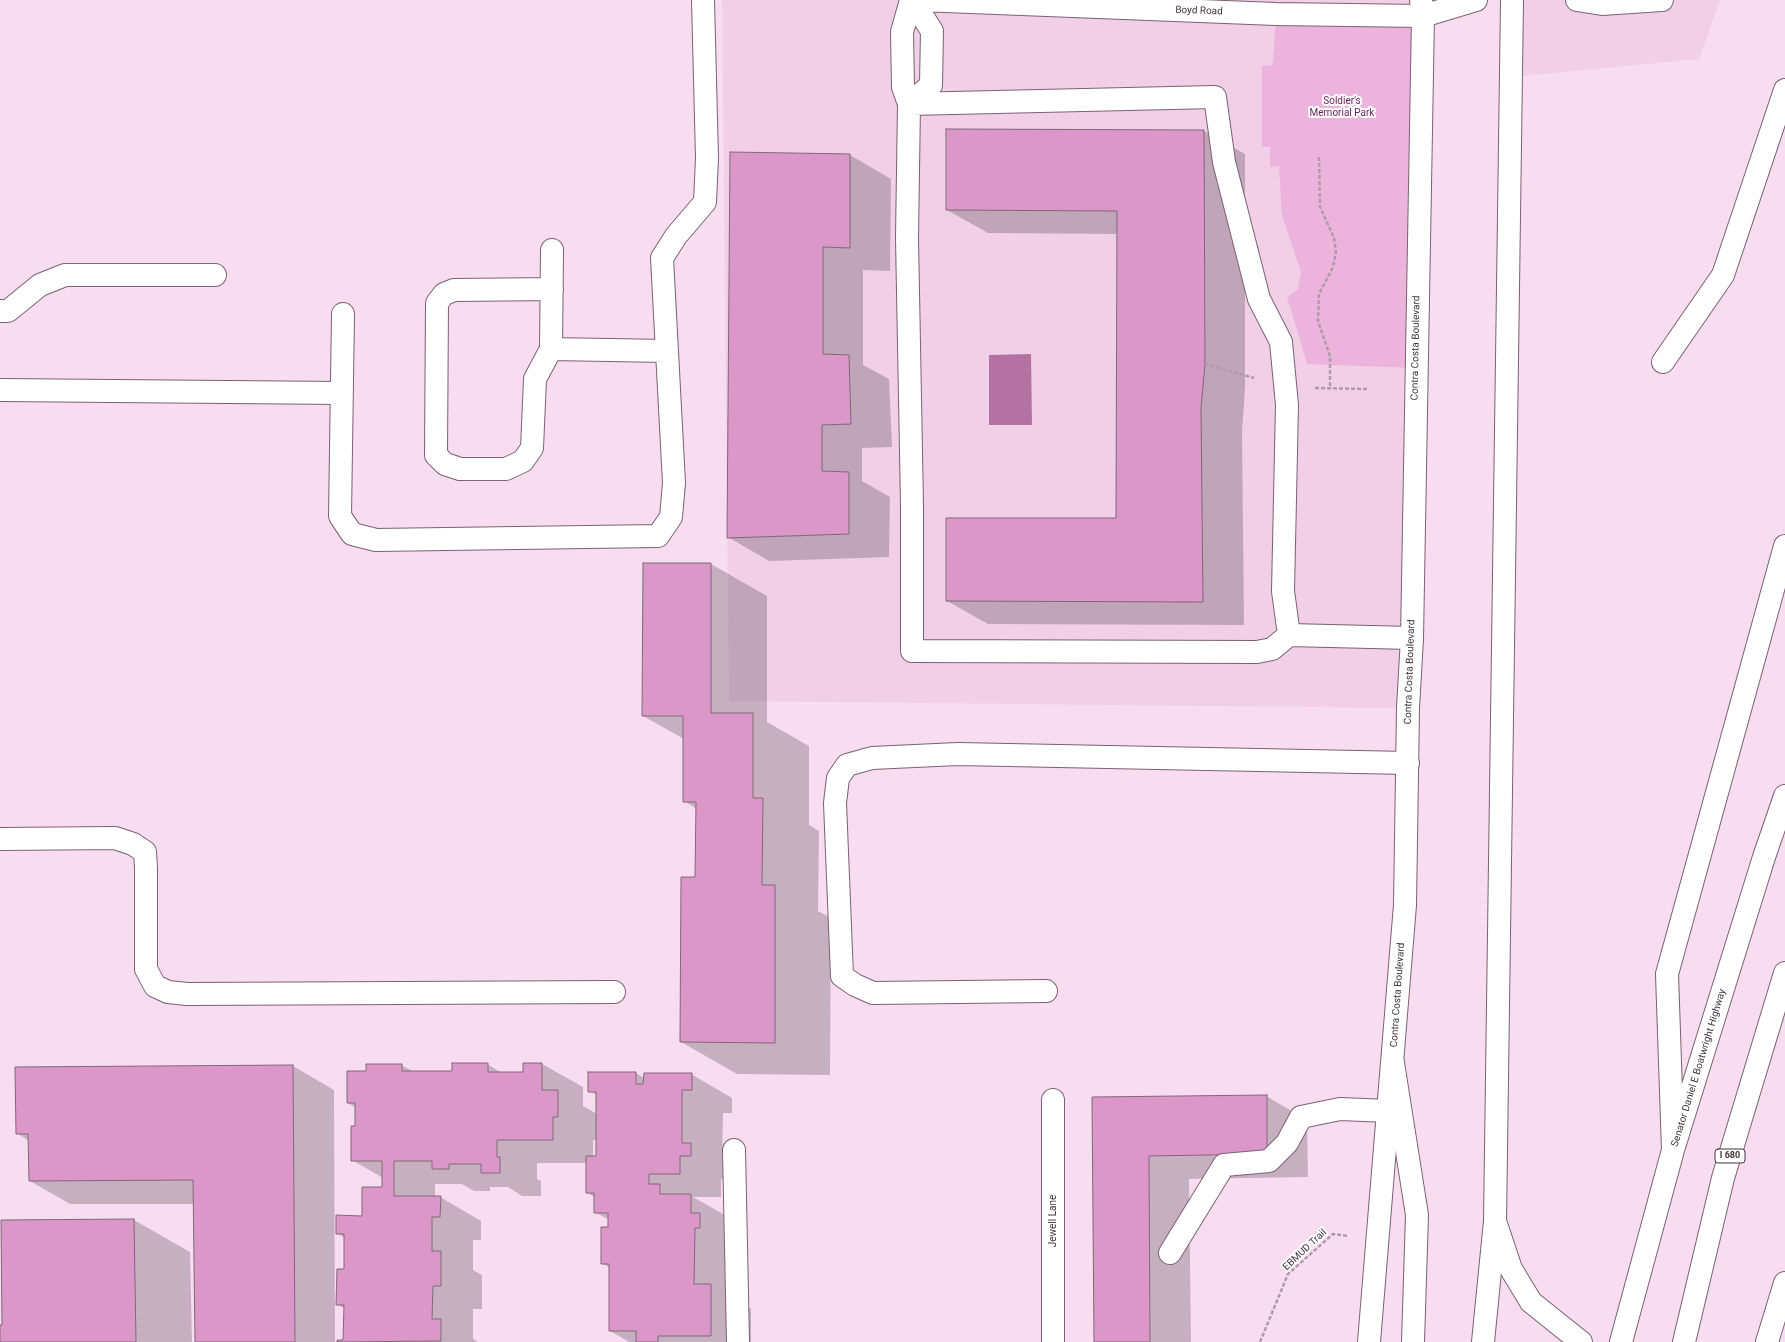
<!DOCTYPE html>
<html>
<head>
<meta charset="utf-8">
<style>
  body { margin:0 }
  canvas { display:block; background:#f8dcf0 }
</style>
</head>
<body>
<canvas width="1785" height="1342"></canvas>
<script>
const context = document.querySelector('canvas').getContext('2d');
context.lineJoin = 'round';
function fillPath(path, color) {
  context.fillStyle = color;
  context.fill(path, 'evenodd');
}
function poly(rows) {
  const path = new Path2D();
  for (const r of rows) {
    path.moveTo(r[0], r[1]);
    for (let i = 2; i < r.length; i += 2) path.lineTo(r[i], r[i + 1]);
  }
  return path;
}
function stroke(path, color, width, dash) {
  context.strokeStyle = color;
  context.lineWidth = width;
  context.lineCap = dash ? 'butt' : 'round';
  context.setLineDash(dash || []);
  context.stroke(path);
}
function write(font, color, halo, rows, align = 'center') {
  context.font = font + ' Roboto,sans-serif';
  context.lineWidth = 4;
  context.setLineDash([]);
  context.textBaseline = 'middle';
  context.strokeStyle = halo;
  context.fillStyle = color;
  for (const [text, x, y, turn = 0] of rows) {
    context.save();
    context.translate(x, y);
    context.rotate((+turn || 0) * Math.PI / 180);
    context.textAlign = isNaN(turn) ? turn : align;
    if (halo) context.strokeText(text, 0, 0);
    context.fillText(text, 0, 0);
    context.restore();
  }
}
fillPath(poly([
  [722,0,1416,0,1408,708,729,701],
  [1512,0,1720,0,1699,59,1512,77]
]), '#f1cfe7');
fillPath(poly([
  [1276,14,1423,16,1416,368,1307,364,1287,297,1298,289,1301,272,1282,216,1279,166,1270,167,1270,147,1262,147,1262,66,1273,65]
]), '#ecb4dc');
fillPath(poly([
  [1031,354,1032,425,989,425,989,355]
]), '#b372a2');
fillPath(poly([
  [947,130,1204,131,1245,154,1245,388,1242,432,1244,625,988,624,947,601,1117,519,1118,234,988,233,947,210],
  [731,153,850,155,891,179,890,271,863,270,863,365,889,379,892,447,862,448,862,481,890,497,889,557,769,561,728,537],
  [711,564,767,596,767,722,809,746,809,825,819,831,818,911,831,918,830,1075,737,1074,681,1042,696,878,697,809,684,801,684,739,643,716],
  [487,1064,502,1073,524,1073,542,1064,583,1087,583,1106,597,1114,597,1095,589,1091,636,1073,644,1078,691,1074,732,1098,732,1113,723,1113,722,1163,731,1168,731,1179,721,1179,721,1197,693,1197,732,1219,735,1300,751,1309,751,1342,629,1342,610,1331,610,1268,602,1263,609,1228,609,1220,595,1212,595,1197,587,1193,587,1163,537,1163,537,1179,541,1181,541,1196,522,1196,508,1187,490,1187,490,1191,474,1191,462,1184,435,1184,435,1197,440,1197,481,1221,481,1240,473,1240,473,1270,482,1275,482,1309,473,1309,473,1339,478,1342,338,1342,338,1341,344,1341,345,1309,337,1304,345,1270,345,1238,337,1233,363,1217,383,1188,383,1178,352,1160,356,1127,356,1108,348,1103,367,1072,401,1065,414,1072,453,1072],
  [593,1140,597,1140,597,1157,593,1157],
  [293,1066,334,1090,335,1342,196,1342,195,1204,70,1204,30,1181,29,1141,17,1133],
  [1266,1096,1307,1120,1308,1177,1189,1179,1191,1342,1095,1342,1093,1098],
  [134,1220,190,1252,192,1342,0,1342,0,1326,3,1326,2,1221]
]), '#0003');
const building = poly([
  [946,129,1204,130,1205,364,1201,408,1203,602,946,601,946,518,1116,518,1117,211,946,210,946,129],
  [730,152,850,154,850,248,823,247,823,354,849,355,851,424,822,425,822,471,849,472,849,534,727,538,730,152],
  [643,563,711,563,711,713,753,713,753,798,763,798,762,885,775,885,775,1043,680,1042,681,877,695,877,696,802,683,802,683,716,642,716,643,563],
  [452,1063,488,1063,488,1072,523,1072,523,1063,542,1063,542,1090,558,1090,558,1117,553,1117,553,1140,497,1140,497,1157,500,1157,500,1173,481,1173,481,1164,449,1164,449,1169,432,1169,432,1161,394,1161,394,1196,441,1196,440,1217,432,1217,432,1251,441,1251,441,1286,433,1286,432,1319,441,1319,441,1341,337,1342,337,1340,343,1340,344,1305,336,1305,337,1269,344,1269,344,1234,336,1234,336,1215,362,1216,362,1187,382,1187,382,1161,351,1161,351,1126,355,1126,355,1103,347,1103,347,1071,366,1071,366,1064,402,1064,402,1071,452,1071,452,1063],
  [293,1065,295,1342,195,1342,193,1180,29,1181,28,1134,16,1134,15,1067,293,1065],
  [588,1072,636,1072,636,1084,643,1084,644,1073,692,1073,692,1090,682,1090,682,1143,691,1143,691,1156,680,1156,680,1174,649,1174,649,1184,660,1184,660,1194,691,1194,691,1213,700,1213,700,1228,695,1228,694,1284,711,1284,711,1336,658,1336,658,1342,636,1342,636,1331,609,1331,609,1264,601,1264,601,1227,608,1227,608,1213,594,1213,594,1193,586,1193,586,1156,596,1156,596,1092,588,1092,588,1072],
  [1267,1095,1267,1154,1149,1156,1150,1342,1094,1342,1092,1097,1267,1095],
  [134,1219,136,1342,0,1342,0,1325,2,1325,1,1220,134,1219]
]);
fillPath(building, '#dc97c9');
stroke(building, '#806879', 1);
const minor = poly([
  [911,0,902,32,903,87,909,104,931,85,932,31,912,0],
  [920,0,1276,14,1423,16,1476,0],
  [1577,0,1602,4,1662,0],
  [552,250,551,349,667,351],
  [0,311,8,311,40,285,65,275,215,275],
  [343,314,340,516,352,534,376,540,658,536,671,517,674,483,662,258,676,236,705,202,707,158,703,0],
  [551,349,535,379,532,448,523,461,506,469,460,469,445,464,436,455,437,303,444,294,454,290,552,289],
  [1663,362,1723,275,1785,90],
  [0,390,341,393],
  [1289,635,1283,591,1287,405,1281,342,1259,299,1224,162,1215,97,909,104,907,238,912,505,912,651,1257,652,1272,649,1289,635,1412,638],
  [0,839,115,838,133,844,145,852,146,868,146,969,155,986,168,992,187,994,614,992],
  [1046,991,873,993,855,985,842,976,835,803,838,778,847,765,872,758,958,754,1408,763],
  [734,1150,738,1342],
  [1170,1253,1224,1165,1269,1161,1287,1143,1301,1117,1340,1109,1389,1111],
  [1053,1342,1053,1100]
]);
const major = poly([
  [1369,1342,1405,905,1408,708,1412,638,1423,16,1421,0],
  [1483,1342,1495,1221,1512,0]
]);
const highway = poly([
  [1393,1063,1417,1215,1413,1342],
  [1673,1150,1667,974,1785,546],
  [1495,1221,1511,1269,1531,1302,1581,1342],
  [1621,1342,1673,1150,1764,857,1785,796],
  [1684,1342,1723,1178,1785,973],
  [1767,1342,1785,1283]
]);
stroke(minor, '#7a6273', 24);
stroke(major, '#7a6273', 24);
stroke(highway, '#7a6273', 24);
stroke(poly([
  [1319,157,1320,207,1334,238,1336,252,1333,267,1319,294,1318,321,1330,356,1330,389],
  [1205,364,1254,378],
  [1315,388,1367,389],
  [1260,1342,1288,1274,1333,1234,1348,1236]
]), '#b09ba9', 2.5, [4, 2]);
stroke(minor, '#fff', 22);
stroke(major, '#fff', 22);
stroke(highway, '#fff', 22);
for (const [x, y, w] of [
  [1730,1156,30]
]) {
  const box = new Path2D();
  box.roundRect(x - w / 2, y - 7, w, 14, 3);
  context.fillStyle = '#fff';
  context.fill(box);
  stroke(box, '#3f353c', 1);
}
write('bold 9px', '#3f353c', null, [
  ["I 680",1730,1156]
]);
write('10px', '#3f353c', '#fff', [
  ["Boyd Road",1199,11,2],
  ["Contra Costa Boulevard",1416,348,-89],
  ["Contra Costa Boulevard",1410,672,-88],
  ["Contra Costa Boulevard",1398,995,-86],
  ["Senator Daniel E Boatwright Highway",1699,1068,-73],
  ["Jewell Lane",1053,1221,-90],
  ["EBMUD Trail",1305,1250,-43]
]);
write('10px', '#6a1b5a', '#fff', [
  ["Soldier's",1342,101],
  ["Memorial Park",1342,113]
]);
</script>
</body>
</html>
